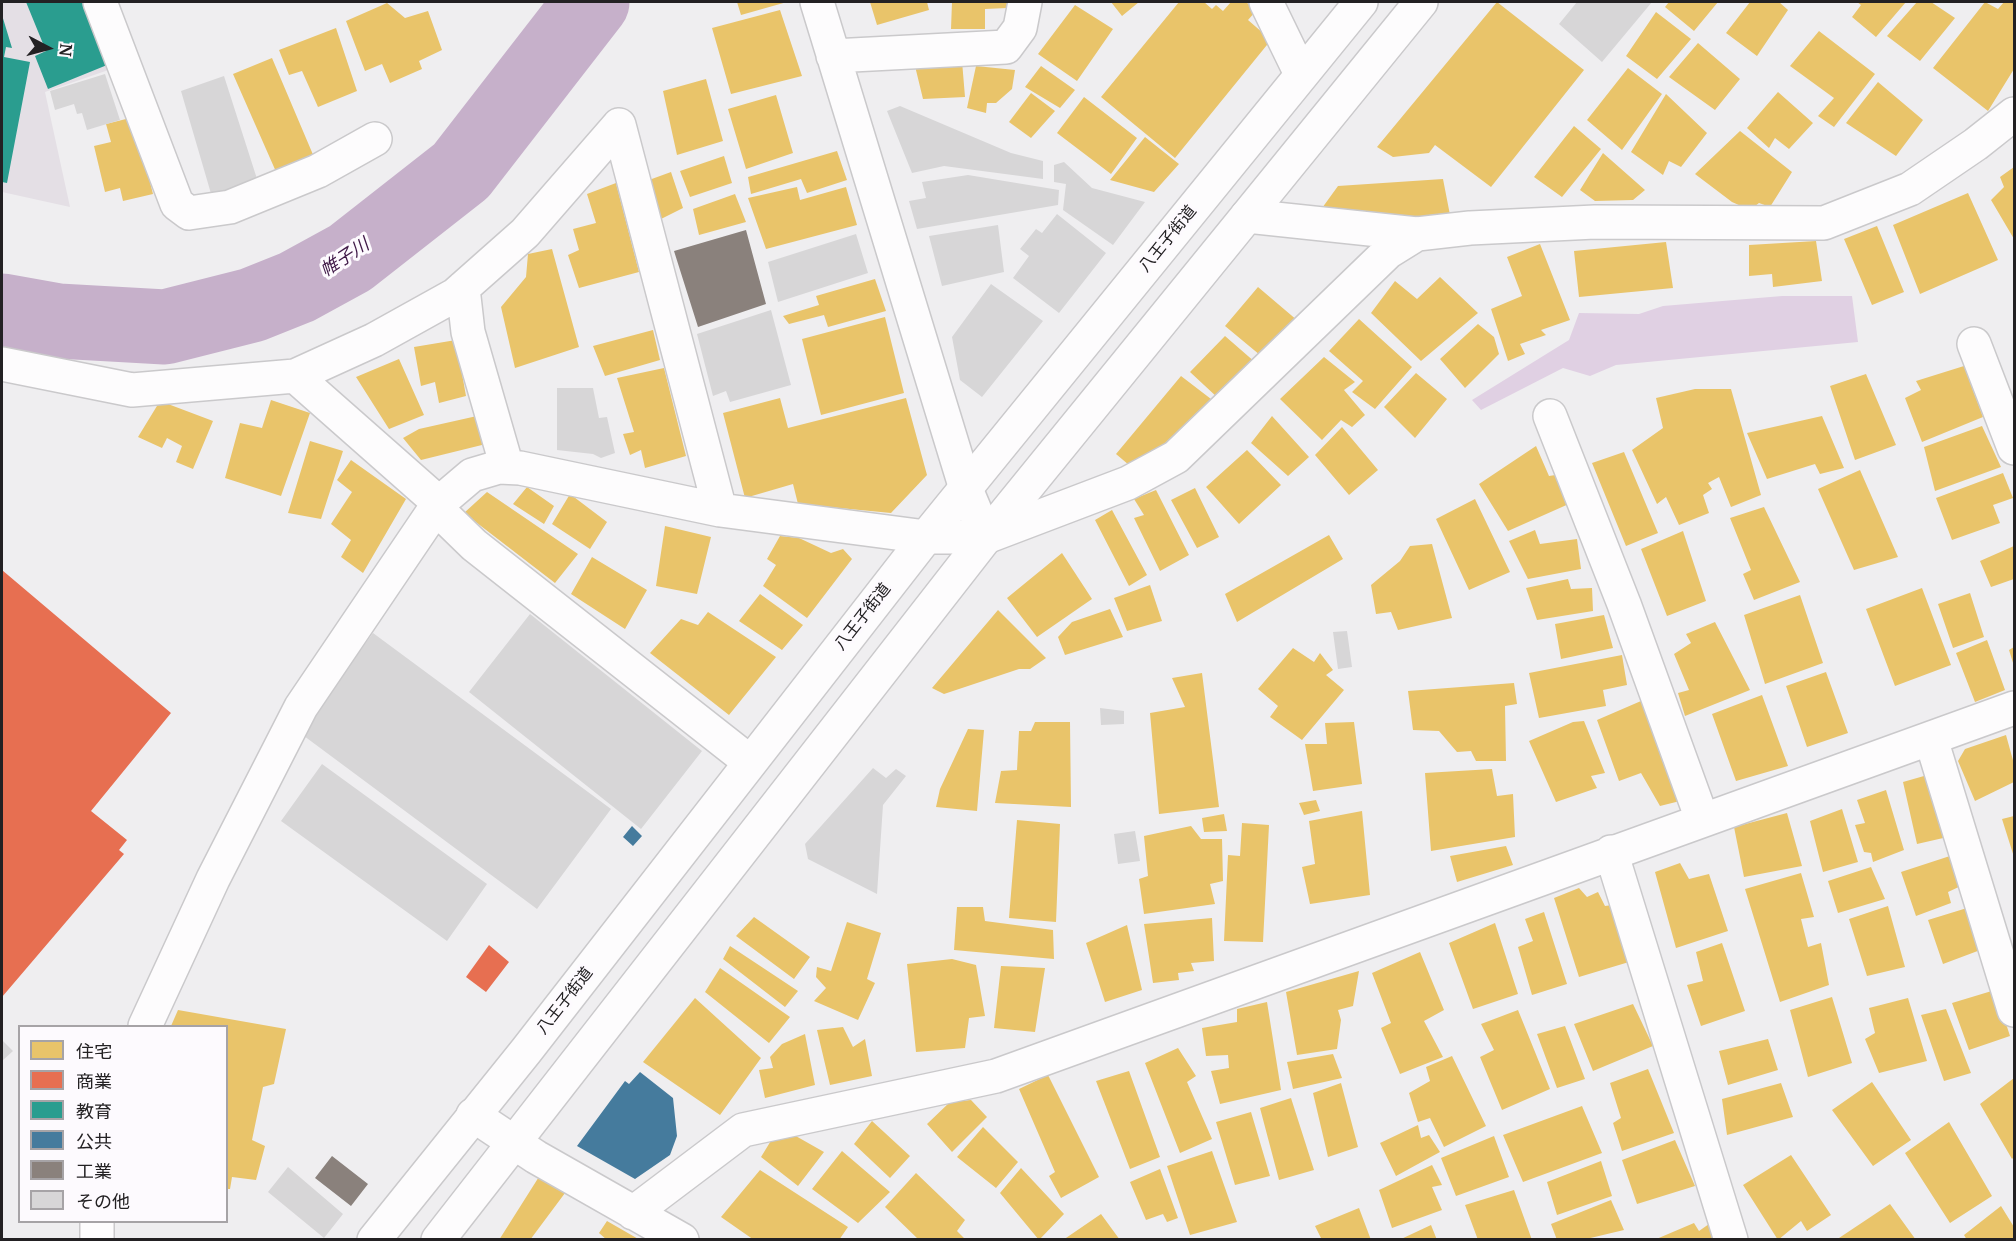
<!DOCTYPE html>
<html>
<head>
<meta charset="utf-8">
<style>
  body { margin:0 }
  #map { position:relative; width:2016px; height:1241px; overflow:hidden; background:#efeef0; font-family:Merriweather,"Noto Sans JP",serif }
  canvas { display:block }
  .frame { position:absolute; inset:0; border:3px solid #232123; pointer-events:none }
  .legend { position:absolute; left:18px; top:1025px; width:210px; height:198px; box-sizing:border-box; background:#fdfafe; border:2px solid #a6a3a6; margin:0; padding:8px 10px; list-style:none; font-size:18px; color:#232123 }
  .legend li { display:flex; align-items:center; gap:12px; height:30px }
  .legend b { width:30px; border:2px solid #a6a3a6 }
  .north { position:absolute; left:18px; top:18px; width:60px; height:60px; -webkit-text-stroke:4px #fdfafe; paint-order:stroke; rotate:96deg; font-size:16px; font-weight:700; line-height:24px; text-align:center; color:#232123 }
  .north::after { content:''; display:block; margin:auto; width:21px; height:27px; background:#232123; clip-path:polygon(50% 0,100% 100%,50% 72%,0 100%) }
</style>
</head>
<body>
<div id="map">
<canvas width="2016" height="1241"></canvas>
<div class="frame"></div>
<ul class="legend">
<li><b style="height:16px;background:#e9c46a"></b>住宅</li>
<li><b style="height:16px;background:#e76f51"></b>商業</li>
<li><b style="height:16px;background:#2a9d8f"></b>教育</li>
<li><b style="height:16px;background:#457b9d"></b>公共</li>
<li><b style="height:16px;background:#8a817c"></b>工業</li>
<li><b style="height:16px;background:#d7d6d7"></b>その他</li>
</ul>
<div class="north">N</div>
</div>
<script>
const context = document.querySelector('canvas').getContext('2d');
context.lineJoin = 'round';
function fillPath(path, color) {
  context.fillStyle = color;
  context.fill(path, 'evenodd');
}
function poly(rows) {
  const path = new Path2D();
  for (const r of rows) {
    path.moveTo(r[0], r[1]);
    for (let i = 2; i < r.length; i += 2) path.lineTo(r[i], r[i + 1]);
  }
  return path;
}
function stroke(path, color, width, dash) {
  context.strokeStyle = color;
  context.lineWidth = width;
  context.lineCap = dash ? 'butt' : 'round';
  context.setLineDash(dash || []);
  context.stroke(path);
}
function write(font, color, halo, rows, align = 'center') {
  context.font = font + ' Merriweather,"Noto Sans JP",serif';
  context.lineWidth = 6;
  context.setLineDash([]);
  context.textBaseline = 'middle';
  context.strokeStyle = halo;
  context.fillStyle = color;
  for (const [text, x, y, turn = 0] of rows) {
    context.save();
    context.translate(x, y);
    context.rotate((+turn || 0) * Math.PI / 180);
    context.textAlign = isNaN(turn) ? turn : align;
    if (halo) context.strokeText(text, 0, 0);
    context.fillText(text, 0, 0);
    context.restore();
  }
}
fillPath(poly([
  [2,2,92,2,117,67,45,92,70,207,2,192]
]), '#e4dfe5');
fillPath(poly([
  [1782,296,1852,296,1858,342,1616,365,1590,376,1563,368,1481,410,1472,400,1569,340,1579,313,1639,314,1663,306]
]), '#e0d0e3');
fillPath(poly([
  [737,2,787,2,741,15],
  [870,2,927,2,929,10,877,25],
  [952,2,1008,2,1007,8,985,9,985,29,951,29],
  [1111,2,1139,2,1122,16],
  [1179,2,1204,2,1212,9,1216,5,1223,11,1231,2,1246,2,1256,11,1248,20,1271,40,1175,158,1101,97],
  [1497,2,1584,70,1491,187,1435,145,1429,153,1393,157,1377,147],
  [1669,2,1718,2,1694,31,1665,7],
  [1750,2,1779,2,1788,10,1757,56,1726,33],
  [1857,2,1906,2,1876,37,1852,17,1861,5],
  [1917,2,1931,2,1955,18,1920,61,1887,36],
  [1985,2,1998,9,2004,2,2014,2,2014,69,1988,111,1933,68],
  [387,3,405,18,428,11,442,50,419,61,422,69,390,83,382,64,365,71,346,21],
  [1075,5,1113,29,1077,81,1038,54],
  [780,10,802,76,731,94,712,28],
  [1656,12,1691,39,1657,79,1626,56],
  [336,28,357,91,318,107,302,71,289,75,279,50],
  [1819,31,1875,74,1834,127,1818,116,1834,98,1790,66],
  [1698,43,1740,79,1715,110,1669,77],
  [272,58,314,157,277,174,233,74],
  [962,61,965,97,923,99,915,66],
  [976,66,1015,70,1012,89,996,103,987,103,986,113,967,108],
  [1041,66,1075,90,1060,108,1025,87],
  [1628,68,1662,94,1622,150,1587,120],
  [706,79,723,141,677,155,663,91],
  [1878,82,1923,120,1896,156,1846,123],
  [1778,92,1813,123,1789,149,1775,138,1769,148,1747,128],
  [1031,93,1055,111,1031,138,1009,122],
  [1666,94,1707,133,1681,167,1669,161,1663,175,1631,152],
  [776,95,793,153,746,169,728,109],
  [1084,97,1137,138,1111,174,1057,133],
  [142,115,158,180,150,182,153,194,123,201,120,188,105,192,94,146,111,142,106,124],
  [1574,126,1601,149,1562,197,1534,177],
  [1740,131,1792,172,1770,207,1759,203,1750,210,1732,202,1695,174],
  [1145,137,1179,164,1154,192,1110,180],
  [837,151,847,180,807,193,801,179,751,194,748,177],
  [1603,153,1645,190,1633,200,1595,201,1580,190],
  [724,156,732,183,690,197,680,171],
  [2014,167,2014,239,1991,200,2004,187,2000,177],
  [671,172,683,208,661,219,649,180],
  [1443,179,1450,215,1409,222,1317,215,1338,186],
  [616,183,639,272,579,288,568,255,579,250,573,229,596,223,587,194],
  [797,187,800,200,846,187,857,225,766,249,748,198],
  [1968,193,1998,260,1920,294,1893,225],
  [735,194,746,222,699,235,693,209],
  [1877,226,1904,292,1872,305,1844,239],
  [1816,241,1822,281,1773,287,1772,274,1749,276,1749,245],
  [1666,242,1673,288,1579,297,1574,251],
  [1540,244,1570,320,1541,330,1546,335,1520,344,1525,354,1508,361,1491,309,1522,296,1507,257],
  [552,249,579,347,515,368,501,307,526,277,528,254],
  [1440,277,1478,313,1421,361,1371,313,1395,281,1417,299],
  [875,279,886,311,828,327,824,315,789,324,783,316,819,305,816,296],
  [1258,287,1298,321,1266,360,1225,326],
  [885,317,904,393,821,415,802,339],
  [1359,319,1412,367,1375,409,1352,392,1363,381,1329,351],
  [1478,324,1494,337,1499,354,1465,388,1440,359],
  [653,330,660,360,605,376,593,346],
  [1225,336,1256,363,1218,398,1190,372],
  [456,340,466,396,439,403,435,382,421,386,414,347],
  [1324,357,1355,382,1344,390,1365,415,1352,427,1341,420,1322,440,1280,399],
  [399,359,424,415,389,429,356,377],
  [1964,366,1983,417,1922,442,1905,398,1921,390,1916,381],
  [664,368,686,456,645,468,641,450,630,455,623,434,634,432,617,378],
  [1416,373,1447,399,1415,438,1384,407],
  [1866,374,1896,445,1855,460,1830,386],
  [1181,376,1211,399,1167,446,1129,465,1116,454],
  [1695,389,1731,389,1761,495,1731,507,1719,477,1708,483,1712,489,1703,495,1709,513,1679,525,1666,497,1657,504,1632,450,1663,428,1656,398],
  [780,398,788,428,906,398,927,475,891,513,798,504,793,484,745,498,723,413],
  [271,400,310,413,281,496,225,478,240,423,262,428],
  [160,401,213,421,193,469,176,462,182,446,167,438,162,448,138,437],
  [477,416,486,444,421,460,403,438,419,429],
  [1272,416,1309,457,1288,476,1251,443],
  [1822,416,1844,468,1820,474,1815,464,1767,479,1747,433],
  [1982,426,2001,467,1935,491,1924,447],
  [1342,427,1378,470,1349,495,1315,455],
  [310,441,343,451,321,519,288,513],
  [1536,446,1549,476,1562,474,1571,503,1508,531,1479,484],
  [1247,450,1281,485,1239,524,1206,487],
  [1624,452,1658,533,1626,546,1592,463],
  [351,460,406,499,363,573,341,557,351,540,331,524,352,492,337,480],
  [1860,470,1898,557,1854,570,1818,489],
  [2003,473,2013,498,1993,505,2000,523,1952,540,1936,498],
  [527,487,554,506,544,524,513,504],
  [1195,488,1219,537,1197,548,1171,500],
  [1156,490,1189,555,1160,571,1134,518,1144,515,1134,499],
  [487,492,578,554,555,583,464,513],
  [570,494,607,522,590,549,552,524],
  [1475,499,1510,572,1469,590,1436,519],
  [1764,507,1800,582,1754,600,1743,574,1751,570,1730,518],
  [1112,510,1147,575,1129,586,1095,520],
  [665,526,711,537,697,594,656,586],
  [1535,530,1540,544,1577,539,1581,569,1528,579,1509,541],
  [1683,531,1706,601,1667,616,1641,549],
  [1329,535,1343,559,1237,622,1225,594],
  [780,536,799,538,831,553,843,549,852,559,807,618,763,586,776,565,767,559],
  [1432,544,1452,618,1398,630,1391,612,1376,614,1371,585,1400,561,1410,546],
  [2014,546,2014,579,1991,587,1980,561],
  [1062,553,1092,599,1037,637,1007,598],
  [592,557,647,590,625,629,571,594],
  [1568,579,1571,589,1592,588,1593,611,1537,620,1526,588],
  [1150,585,1162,621,1127,631,1114,598],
  [1922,588,1951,665,1895,686,1866,609],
  [1970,593,1984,637,1953,648,1938,604],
  [760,594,803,625,782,650,739,621],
  [1800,595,1823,663,1765,684,1744,615],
  [1110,609,1123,637,1065,655,1058,637,1072,622],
  [998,610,1046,658,1030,669,1019,669,944,694,932,688],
  [708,612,776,657,729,715,650,653,681,619,698,625],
  [1604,615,1613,648,1561,659,1555,624],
  [1715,622,1750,690,1685,716,1678,693,1689,690,1674,654,1691,643,1686,634],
  [1987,640,2005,690,1975,702,1956,653],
  [2014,647,2014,666,2009,650],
  [1293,648,1314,662,1320,653,1333,670,1326,675,1344,690,1302,740,1270,717,1278,706,1258,689],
  [1622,655,1627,685,1603,690,1606,706,1539,718,1529,673],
  [1826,672,1848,733,1807,747,1786,686],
  [1202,673,1219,807,1159,814,1150,713,1185,707,1172,678],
  [1514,683,1517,704,1505,706,1506,761,1476,761,1471,751,1457,752,1439,731,1413,730,1408,691],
  [1762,695,1788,766,1736,781,1712,714],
  [1641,701,1680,801,1660,806,1641,773,1619,781,1597,720],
  [1584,721,1605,773,1591,776,1597,788,1556,802,1529,741,1573,722],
  [1035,722,1070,722,1071,807,995,803,1001,771,1017,770,1019,731,1031,731],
  [1354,722,1362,784,1313,791,1305,744,1327,744,1325,723],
  [968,729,984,730,977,811,936,807,940,789],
  [2006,735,2014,764,2014,782,1975,801,1958,761,1965,749],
  [1492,769,1497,796,1513,794,1515,837,1431,851,1425,773],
  [1931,774,1952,836,1917,844,1903,782],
  [1886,790,1904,850,1873,862,1871,853,1864,852,1855,825,1865,823,1857,800],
  [1316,800,1320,811,1304,815,1299,803],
  [1842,809,1858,862,1823,872,1810,821],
  [1362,811,1370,895,1310,904,1302,867,1315,864,1309,821],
  [1787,813,1802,866,1744,877,1734,827],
  [1224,814,1227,831,1204,832,1202,818],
  [2014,816,2014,857,2002,819],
  [1017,820,1060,824,1056,922,1009,918],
  [1242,823,1269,825,1263,942,1224,941,1228,855,1240,856],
  [1191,826,1201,839,1222,839,1223,881,1210,884,1215,904,1144,914,1139,879,1148,876,1144,836],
  [1506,846,1513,865,1457,882,1450,856],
  [1953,855,1963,885,1948,892,1951,903,1916,916,1901,872],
  [1680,863,1689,879,1709,874,1728,931,1676,948,1655,872],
  [1871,867,1885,899,1838,913,1828,881],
  [1801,873,1814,917,1801,919,1808,947,1821,943,1829,985,1780,1002,1745,889],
  [1579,888,1587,897,1598,892,1605,906,1612,905,1629,962,1579,977,1554,898],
  [1888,906,1905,967,1867,976,1849,919],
  [957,907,983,907,985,921,1053,930,1054,959,954,950],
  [1967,908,1983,949,1943,964,1928,920],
  [1544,912,1567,984,1532,995,1518,947,1533,941,1525,919],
  [754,917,810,957,794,979,736,936],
  [1212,918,1214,961,1191,963,1194,971,1178,973,1179,980,1153,983,1144,924],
  [847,922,881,933,867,979,875,983,858,1020,814,1001,826,988,816,977,817,967,831,971],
  [1495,923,1518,994,1473,1009,1449,943],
  [1127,925,1142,990,1105,1002,1086,943],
  [1722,943,1745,1011,1701,1026,1687,985,1703,981,1696,952],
  [730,946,798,991,785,1007,723,959],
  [1420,952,1444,1010,1424,1021,1443,1057,1400,1074,1381,1028,1391,1023,1372,973],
  [952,959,976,965,985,1016,969,1018,965,1048,916,1052,907,964],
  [1001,966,1045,968,1035,1032,994,1028],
  [720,968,790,1017,769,1043,705,992],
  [1359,971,1353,1006,1338,1010,1341,1020,1337,1049,1297,1055,1286,992],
  [1995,990,2010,1036,1969,1050,1952,1003],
  [1832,997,1852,1063,1808,1077,1790,1010],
  [695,998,761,1058,720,1115,643,1062],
  [1908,998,1927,1061,1879,1073,1865,1039,1875,1033,1869,1008],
  [1267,1002,1281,1090,1220,1104,1211,1071,1229,1068,1228,1055,1206,1056,1202,1028,1237,1022,1237,1009],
  [1633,1004,1653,1046,1593,1071,1574,1024],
  [1946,1009,1971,1073,1944,1081,1921,1015],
  [178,1010,286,1029,274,1084,263,1087,252,1140,265,1146,256,1180,232,1177,230,1189,226,1189,226,1026,171,1026],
  [1518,1010,1550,1089,1502,1110,1480,1057,1494,1050,1481,1024],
  [1565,1026,1585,1079,1557,1088,1537,1034],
  [843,1027,853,1047,865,1039,872,1076,830,1085,817,1030],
  [805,1034,815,1085,765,1098,759,1070,773,1068,770,1057,782,1044],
  [1768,1039,1778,1070,1728,1085,1719,1051],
  [1178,1048,1196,1076,1187,1082,1212,1139,1180,1153,1145,1063],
  [1333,1054,1342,1078,1293,1089,1287,1062],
  [1452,1056,1486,1126,1444,1147,1430,1118,1418,1122,1409,1093,1430,1081,1426,1067],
  [1648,1069,1674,1133,1622,1151,1613,1123,1621,1118,1610,1083],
  [1129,1071,1160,1157,1130,1169,1096,1081],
  [1048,1075,1099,1177,1061,1198,1049,1176,1055,1172,1019,1089],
  [2014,1078,2014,1157,2012,1159,1980,1104],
  [1872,1082,1911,1140,1873,1166,1832,1110],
  [1341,1083,1358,1147,1328,1157,1313,1093],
  [1781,1083,1793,1117,1727,1135,1722,1099],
  [1291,1098,1314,1170,1279,1180,1260,1108],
  [971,1100,987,1117,952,1152,927,1124,950,1102],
  [1582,1106,1602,1153,1523,1182,1503,1135],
  [1251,1112,1270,1176,1235,1185,1216,1122],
  [872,1121,910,1156,890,1178,854,1144],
  [1949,1122,1992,1196,1950,1223,1905,1153],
  [1418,1125,1421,1138,1429,1135,1440,1152,1396,1176,1380,1143],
  [983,1127,1018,1162,996,1188,957,1157],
  [794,1135,824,1152,798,1186,761,1157,772,1139],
  [1494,1136,1509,1177,1456,1196,1441,1158],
  [1675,1140,1695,1186,1637,1204,1622,1160],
  [842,1151,890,1192,858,1223,812,1189],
  [1212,1151,1237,1222,1190,1235,1167,1166],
  [1791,1155,1831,1215,1807,1231,1801,1221,1778,1240,1743,1185],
  [1601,1161,1612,1196,1557,1215,1547,1182],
  [1432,1165,1442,1185,1432,1187,1442,1210,1392,1228,1379,1190],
  [1021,1168,1064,1214,1039,1240,1000,1193],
  [1160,1169,1178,1218,1167,1222,1163,1214,1146,1220,1130,1182],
  [760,1170,848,1227,839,1240,754,1240,721,1217],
  [542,1172,565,1193,530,1240,499,1240],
  [916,1173,965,1220,957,1231,966,1240,919,1240,885,1207],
  [1514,1190,1532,1240,1478,1240,1465,1205],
  [1611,1200,1624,1230,1582,1240,1557,1240,1551,1224],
  [1890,1204,1916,1240,1836,1240],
  [2001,1206,2014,1227,2014,1240,1967,1240,1964,1235],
  [1359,1208,1371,1240,1322,1240,1315,1226],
  [1101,1214,1120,1240,1063,1240],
  [607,1221,640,1240,607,1240,599,1233],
  [1694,1223,1699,1231,1709,1224,1716,1240,1654,1240],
  [1431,1225,1437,1240,1399,1240]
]), '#e9c46a');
fillPath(poly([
  [2,570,171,713,91,811,127,840,119,850,124,854,2,997],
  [489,945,509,962,486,992,466,977]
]), '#e76f51');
fillPath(poly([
  [26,2,88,2,112,63,48,89,35,56,46,51],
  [2,15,12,48,6,47,4,57,30,62,7,183,2,182]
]), '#2a9d8f');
fillPath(poly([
  [632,826,642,836,633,846,623,837],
  [640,1072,673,1098,677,1136,670,1155,635,1179,577,1146,625,1081,629,1084]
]), '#457b9d');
fillPath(poly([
  [746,230,766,304,698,327,674,251],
  [332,1156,368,1184,351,1206,315,1178]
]), '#8a817c');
stroke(poly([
  [2,311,58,321,165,327,252,305,297,287,350,258,461,171,592,2]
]), '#c6b0ca', 75);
fillPath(poly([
  [1577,2,1652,2,1602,62,1559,24],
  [105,74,120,120,87,130,82,113,77,114,74,104,55,110,50,91],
  [224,76,258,182,212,197,181,91],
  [900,106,1011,153,1043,161,1043,179,944,166,912,173,887,111],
  [1064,162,1092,188,1145,202,1113,245,1063,210,1066,184,1054,182,1054,165],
  [968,175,1059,190,1058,205,917,229,909,201,926,198,922,182],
  [1057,214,1106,253,1059,313,1013,278,1029,256,1020,249,1036,229,1042,233],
  [998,225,1004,272,942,286,929,236],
  [856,234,868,273,778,302,768,262],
  [991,284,1043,321,982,397,960,380,952,337],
  [771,310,791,385,730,402,726,391,713,396,697,334],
  [557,388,593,388,599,418,607,417,615,453,601,458,593,454,557,450],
  [530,614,702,751,641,829,469,692],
  [1347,631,1352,667,1338,669,1333,632],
  [373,633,611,809,537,909,300,733],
  [1100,708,1124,711,1124,724,1101,725],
  [322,764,487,884,447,941,281,821],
  [873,768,886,778,896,769,906,776,883,805,877,894,808,859,805,844],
  [1135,831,1140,861,1118,864,1114,834],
  [2,1040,13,1051,2,1061],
  [288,1167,343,1214,324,1238,268,1192]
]), '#d7d6d7');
const minor = poly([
  [100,2,177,204,189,213,230,207,318,171,375,139],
  [817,2,966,489,986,537],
  [1266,2,1301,74],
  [833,56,1006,47,1020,28,1025,2],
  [619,125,720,510],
  [1247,216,1417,234,1470,228,1595,222,1824,223,1910,189,1976,144,2014,114],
  [463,288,468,332,507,467],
  [1974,344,2014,448],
  [2,364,132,390,295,376,374,340,455,295,525,233,619,125],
  [295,376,439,503],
  [1550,416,1624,604,1702,819],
  [436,508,474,545,750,762],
  [1931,739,2014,1010],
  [1611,852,1731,1240],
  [145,1026,213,879,301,707,439,503,472,475,499,467,520,468,720,510,926,537,986,537,1128,483,1176,457,1388,252,1417,234],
  [473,1115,536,1157,682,1240],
  [633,1213,743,1130,996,1076,2014,708],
  [97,1240,97,1222]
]);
const highway = poly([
  [374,1240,526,1051,926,537,1361,2],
  [438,1240,986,537,1421,2]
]);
stroke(minor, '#cac9cb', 36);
stroke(highway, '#cac9cb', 36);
stroke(minor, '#fdfcfd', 33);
stroke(highway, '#fdfcfd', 33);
write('16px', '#232123', '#fdfafe', [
  ["八王子街道",1168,239,-51],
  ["八王子街道",863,617,-52],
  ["八王子街道",565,1001,-52]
]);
write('italic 18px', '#3e1746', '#fdfafe', [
  ["帷子川",345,258,-33]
]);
</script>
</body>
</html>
